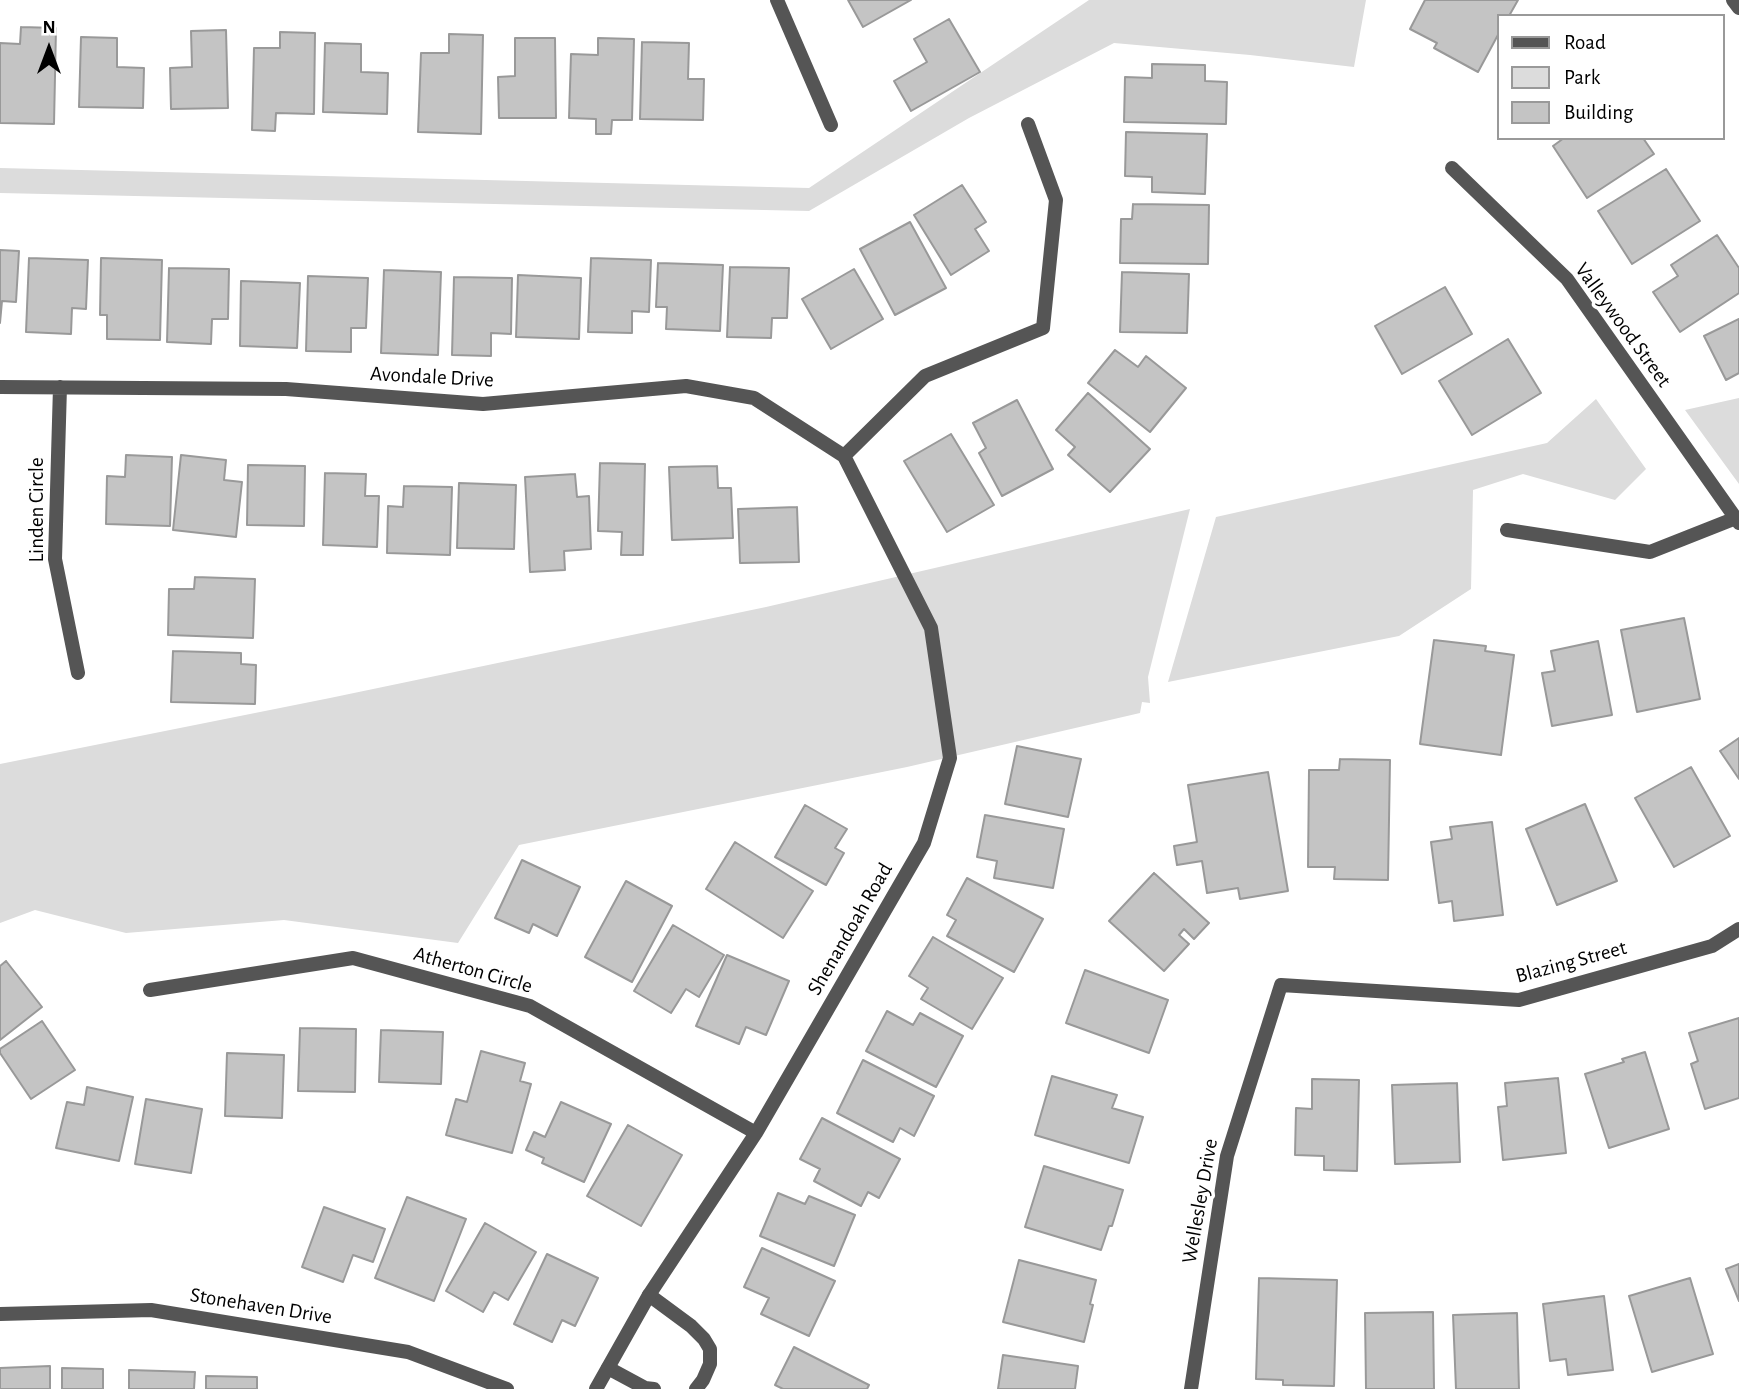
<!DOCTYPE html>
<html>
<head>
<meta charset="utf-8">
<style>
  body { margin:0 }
  #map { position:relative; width:1739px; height:1389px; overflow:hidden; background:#fff; font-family:"Alegreya Sans",sans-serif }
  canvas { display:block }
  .legend { position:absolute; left:1497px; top:14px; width:228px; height:126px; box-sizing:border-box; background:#fff; border:2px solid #999; margin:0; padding:9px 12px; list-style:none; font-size:21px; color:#000 }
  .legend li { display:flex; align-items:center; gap:14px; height:35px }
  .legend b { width:35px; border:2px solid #999 }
  .north { position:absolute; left:14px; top:14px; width:70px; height:70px; -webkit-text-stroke:5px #fff; paint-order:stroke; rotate:0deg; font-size:19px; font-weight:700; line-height:28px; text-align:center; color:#000 }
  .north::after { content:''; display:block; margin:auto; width:24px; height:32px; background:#000; clip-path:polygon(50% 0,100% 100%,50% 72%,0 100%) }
</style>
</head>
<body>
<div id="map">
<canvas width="1739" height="1389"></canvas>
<ul class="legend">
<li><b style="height:9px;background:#555"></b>Road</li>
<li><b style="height:19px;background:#dcdcdc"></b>Park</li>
<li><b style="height:19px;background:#c4c4c4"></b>Building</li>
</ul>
<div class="north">N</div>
</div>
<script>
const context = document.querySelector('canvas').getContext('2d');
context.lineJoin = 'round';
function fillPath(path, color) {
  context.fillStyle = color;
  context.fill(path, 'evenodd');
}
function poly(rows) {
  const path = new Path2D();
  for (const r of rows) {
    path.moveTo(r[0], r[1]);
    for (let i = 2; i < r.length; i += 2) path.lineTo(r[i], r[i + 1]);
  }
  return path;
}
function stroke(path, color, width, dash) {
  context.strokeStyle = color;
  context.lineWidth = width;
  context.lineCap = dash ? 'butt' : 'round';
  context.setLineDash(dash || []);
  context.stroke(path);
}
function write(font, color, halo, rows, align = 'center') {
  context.font = font + ' "Alegreya Sans",sans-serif';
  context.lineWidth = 7;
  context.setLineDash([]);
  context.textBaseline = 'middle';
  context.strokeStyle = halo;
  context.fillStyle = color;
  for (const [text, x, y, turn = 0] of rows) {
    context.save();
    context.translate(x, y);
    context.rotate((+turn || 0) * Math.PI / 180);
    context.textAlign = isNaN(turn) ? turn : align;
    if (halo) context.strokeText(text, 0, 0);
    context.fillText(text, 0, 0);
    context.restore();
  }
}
fillPath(poly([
  [1089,0,1366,0,1354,67,1250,55,1114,43,969,118,809,211,0,193,0,168,809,188],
  [1739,398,1739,484,1685,410],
  [1596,399,1646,469,1615,500,1523,474,1473,490,1471,589,1399,636,1168,682,1216,517,1547,443],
  [1190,509,1148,677,1150,703,1142,702,1140,713,907,767,519,845,458,943,284,920,126,933,35,910,0,923,0,764,330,698,766,607]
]), '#dcdcdc');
const building = poly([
  [848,0,911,0,863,27,848,0],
  [1425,0,1518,0,1509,16,1499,16,1499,33,1478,72,1434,48,1437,43,1410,29,1425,0],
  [949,19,980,72,911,111,894,81,927,62,914,39,949,19],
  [21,27,56,28,54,124,0,123,0,43,20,44,21,27],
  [226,30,228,108,171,109,170,68,192,67,191,31,226,30],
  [280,32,315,33,314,114,276,113,275,131,252,130,254,48,280,48,280,32],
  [449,34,483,35,481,134,418,132,421,53,449,53,449,34],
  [81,37,117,38,117,67,144,68,143,108,79,107,81,37],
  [515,38,555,38,556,118,499,118,498,77,515,76,515,38],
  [598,38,634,39,632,120,612,120,611,134,596,134,596,119,569,118,571,54,598,55,598,38],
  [642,42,689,43,688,79,704,79,703,120,640,119,642,42],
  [325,43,361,44,361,72,388,73,387,114,323,112,325,43],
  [1152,64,1205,65,1205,81,1227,82,1226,124,1124,122,1125,77,1152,78,1152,64],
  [1126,132,1207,134,1205,194,1152,192,1152,177,1125,176,1126,132],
  [1564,138,1643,138,1654,154,1587,198,1553,146,1564,138],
  [1666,169,1700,221,1632,264,1598,211,1666,169],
  [962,185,986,222,975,229,989,251,951,275,914,215,962,185],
  [1133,204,1209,205,1208,264,1120,263,1121,219,1132,219,1133,204],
  [910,222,946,288,895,315,860,249,910,222],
  [1717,235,1739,268,1739,293,1680,332,1653,292,1678,276,1671,265,1717,235],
  [0,250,19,251,16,302,2,301,0,323,0,250],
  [29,258,88,260,86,309,72,308,71,334,26,332,29,258],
  [101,258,162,260,160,340,107,339,107,315,100,315,101,258],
  [591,258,651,260,649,312,632,311,632,333,588,332,591,258],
  [658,263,723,265,720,331,666,329,667,307,656,307,658,263],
  [730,267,789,268,787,318,772,318,771,338,727,337,730,267],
  [169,268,229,269,228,319,212,319,211,344,167,342,169,268],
  [854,269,883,319,831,349,802,299,854,269],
  [384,270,441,272,438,355,381,353,384,270],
  [1122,272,1189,274,1187,333,1120,332,1122,272],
  [518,275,581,278,579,339,516,337,518,275],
  [308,276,368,278,366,328,351,328,351,352,306,351,308,276],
  [454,277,512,278,511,334,491,333,491,356,452,355,454,277],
  [241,281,300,283,297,348,240,346,241,281],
  [1445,287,1472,334,1402,374,1375,326,1445,287],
  [1739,319,1739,373,1726,380,1704,336,1739,319],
  [1508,339,1541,393,1472,435,1439,381,1508,339],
  [1115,350,1138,367,1146,356,1186,388,1150,432,1088,383,1115,350],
  [1088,393,1150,449,1110,492,1068,455,1075,447,1056,430,1088,393],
  [1017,400,1053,469,1002,496,979,453,986,448,973,423,1017,400],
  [951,434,994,505,947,532,904,461,951,434],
  [126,455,172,457,170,526,106,524,107,476,125,477,126,455],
  [181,455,226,460,224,480,242,482,236,537,173,530,181,455],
  [600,463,645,464,643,555,621,555,622,532,598,531,600,463],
  [248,465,305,466,304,526,247,525,248,465],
  [717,466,718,488,731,488,733,538,672,540,669,467,717,466],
  [325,473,366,474,365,496,379,496,377,547,323,545,325,473],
  [575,474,577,497,589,496,591,549,564,551,565,570,530,572,525,477,575,474],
  [459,483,516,485,514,549,457,548,459,483],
  [404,486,452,487,450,555,387,553,388,506,403,507,404,486],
  [797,507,799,562,740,563,738,509,797,507],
  [195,577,255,579,253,638,168,635,169,589,194,589,195,577],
  [1684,618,1700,699,1637,712,1621,630,1684,618],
  [1434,640,1486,646,1485,651,1514,655,1501,755,1420,744,1434,640],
  [1598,641,1612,715,1552,726,1542,673,1555,671,1551,651,1598,641],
  [173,651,241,653,241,664,256,665,255,704,171,702,173,651],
  [1739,738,1739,779,1720,751,1739,738],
  [1017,746,1081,759,1068,817,1005,804,1017,746],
  [1340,759,1390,760,1388,880,1334,879,1335,867,1308,867,1309,770,1339,770,1340,759],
  [1691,767,1730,836,1674,867,1635,798,1691,767],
  [1268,772,1288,891,1240,899,1238,888,1207,893,1202,861,1177,865,1174,846,1197,842,1188,785,1268,772],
  [1585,804,1617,881,1557,905,1526,829,1585,804],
  [805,805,847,829,835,848,844,853,826,885,775,857,805,805],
  [985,815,1064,829,1053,888,994,878,997,861,977,857,985,815],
  [1492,822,1503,915,1454,921,1452,901,1439,903,1431,842,1452,839,1450,827,1492,822],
  [735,842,813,891,783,938,706,889,735,842],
  [522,860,580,887,557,936,533,924,529,933,495,918,522,860],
  [1154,873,1209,923,1194,939,1184,929,1179,935,1189,944,1164,971,1109,921,1154,873],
  [967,878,1043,919,1014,972,947,936,956,920,947,915,967,878],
  [626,881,672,906,632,982,585,957,626,881],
  [673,925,724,955,699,997,686,989,671,1013,634,991,673,925],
  [933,937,1003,978,972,1029,921,999,928,988,909,976,933,937],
  [727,955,789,981,766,1035,746,1027,739,1044,696,1026,727,955],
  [6,961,42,1007,0,1040,0,966,6,961],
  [1085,970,1168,1000,1149,1053,1066,1023,1085,970],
  [887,1011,913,1025,920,1013,963,1036,936,1087,866,1051,887,1011],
  [1739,1018,1739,1098,1705,1109,1691,1064,1698,1061,1689,1033,1739,1018],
  [42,1021,75,1070,31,1099,0,1053,0,1049,42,1021],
  [300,1028,356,1029,355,1092,298,1091,300,1028],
  [381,1030,443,1032,441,1084,379,1082,381,1030],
  [481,1051,525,1063,520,1081,531,1084,512,1153,446,1135,456,1099,467,1102,481,1051],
  [1645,1052,1669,1129,1609,1148,1585,1074,1624,1062,1622,1059,1645,1052],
  [227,1053,284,1055,282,1118,225,1116,227,1053],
  [863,1060,934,1096,914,1136,900,1128,893,1142,837,1113,863,1060],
  [1052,1076,1117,1095,1112,1108,1143,1117,1129,1163,1035,1135,1052,1076],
  [1558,1078,1566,1153,1503,1160,1498,1107,1507,1106,1505,1083,1558,1078],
  [1312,1079,1359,1080,1357,1171,1324,1170,1324,1156,1295,1155,1296,1108,1312,1109,1312,1079],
  [1457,1083,1460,1162,1395,1164,1392,1085,1457,1083],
  [87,1087,133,1097,119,1161,56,1148,67,1102,84,1105,87,1087],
  [146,1099,202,1109,191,1173,135,1164,146,1099],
  [561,1102,611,1124,584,1182,542,1163,544,1158,526,1150,534,1132,545,1137,561,1102],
  [822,1118,900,1159,879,1198,868,1192,861,1206,814,1181,820,1169,800,1159,822,1118],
  [628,1125,682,1155,641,1226,587,1196,628,1125],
  [1044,1166,1123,1190,1112,1226,1109,1226,1101,1250,1025,1227,1044,1166],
  [778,1193,805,1204,809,1196,855,1215,834,1266,760,1236,778,1193],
  [407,1197,466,1219,434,1301,375,1278,407,1197],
  [324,1207,385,1229,373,1262,353,1255,343,1282,302,1267,324,1207],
  [485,1223,536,1252,508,1300,494,1292,483,1312,446,1291,485,1223],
  [762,1248,835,1281,809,1336,761,1314,769,1298,744,1287,762,1248],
  [547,1254,598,1278,575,1326,562,1320,552,1342,514,1324,547,1254],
  [1019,1260,1096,1280,1090,1304,1093,1305,1084,1342,1003,1322,1019,1260],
  [1739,1264,1739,1301,1726,1269,1739,1264],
  [1259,1278,1337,1280,1334,1386,1283,1385,1283,1380,1256,1379,1259,1278],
  [1690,1278,1713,1354,1652,1372,1629,1296,1690,1278],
  [1604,1296,1613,1370,1568,1375,1566,1359,1550,1361,1543,1304,1604,1296],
  [1433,1312,1434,1389,1366,1389,1365,1313,1433,1312],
  [1517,1313,1519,1389,1456,1389,1453,1315,1517,1313],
  [794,1347,869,1385,867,1389,783,1389,775,1385,794,1347],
  [1003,1355,1078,1366,1075,1389,998,1389,1003,1355],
  [50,1366,50,1389,0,1389,0,1368,50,1366],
  [62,1368,103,1369,103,1389,62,1389,62,1368],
  [129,1370,195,1372,194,1389,129,1389,129,1370],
  [206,1376,257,1377,257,1389,206,1389,206,1376]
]);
fillPath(building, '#c4c4c4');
stroke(building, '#999', 2);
stroke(poly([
  [649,1295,691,1326,704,1339,710,1349,710,1364,703,1380,696,1389],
  [608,1368,645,1388,654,1389]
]), '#555', 14);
stroke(poly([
  [777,0,831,125],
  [1733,0,1739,8],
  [1452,168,1567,279,1739,523],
  [0,387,286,389,483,404,686,386,754,398,844,456],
  [60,387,55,559,78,673],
  [844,456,925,376,1043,328,1056,200,1028,124],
  [1507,530,1650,552,1736,518],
  [150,990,353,958,530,1006,756,1133],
  [0,1314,151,1310,408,1352,507,1389],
  [596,1389,649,1295,756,1133,924,843,950,758,931,628,844,456],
  [1191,1389,1227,1156,1281,985,1519,1000,1712,946,1739,929]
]), '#555', 14);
write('21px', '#000', '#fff', [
  ["Valleywood Street",1623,325,54],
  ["Avondale Drive",432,377,3],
  ["Linden Circle",37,510,-90],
  ["Shenandoah Road",850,929,-60],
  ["Blazing Street",1571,962,-15],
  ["Atherton Circle",473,970,16],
  ["Wellesley Drive",1200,1201,-80],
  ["Stonehaven Drive",261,1306,9]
]);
</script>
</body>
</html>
